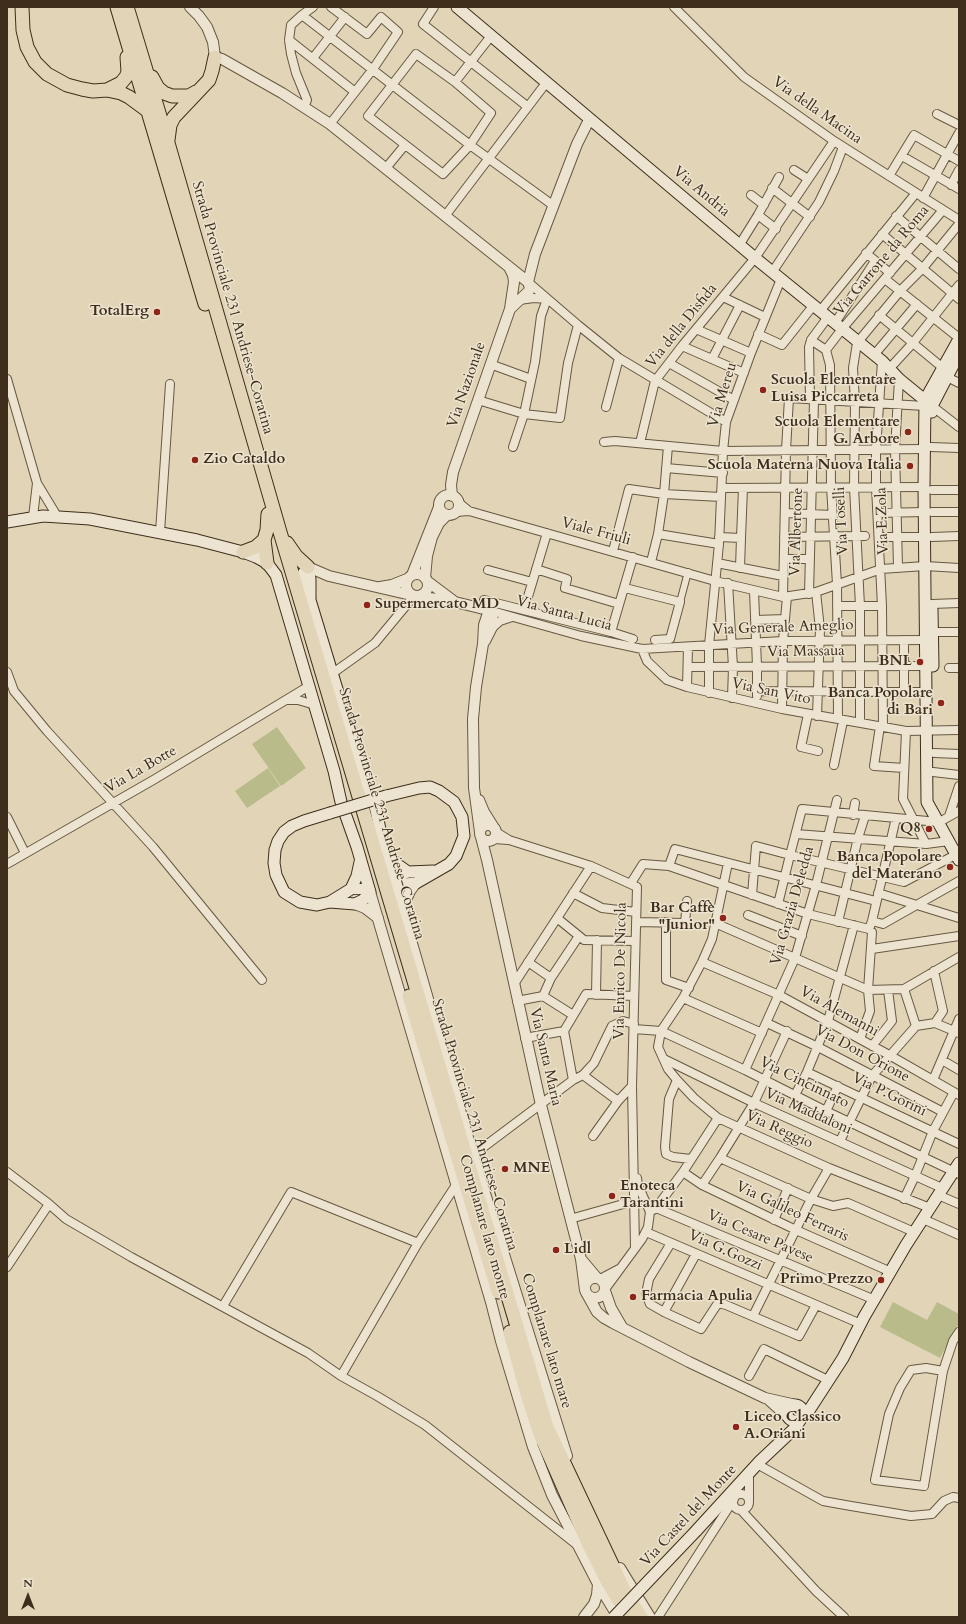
<!DOCTYPE html>
<html>
<head>
<meta charset="utf-8">
<style>
  body { margin:0 }
  #map { position:relative; width:966px; height:1624px; overflow:hidden; background:#e2d5b7; font-family:Cardo,serif }
  canvas { display:block }
  .frame { position:absolute; inset:0; border:8px solid #3e2e1b; pointer-events:none }
  .north { position:absolute; left:8px; top:1576px; width:40px; height:40px; -webkit-text-stroke:3px #ece4d0; paint-order:stroke; rotate:0deg; font-size:11px; font-weight:700; line-height:16px; text-align:center; color:#3e2e1b }
  .north::after { content:''; display:block; margin:auto; width:14px; height:18px; background:#3e2e1b; clip-path:polygon(50% 0,100% 100%,50% 72%,0 100%) }
</style>
</head>
<body>
<div id="map">
<canvas width="966" height="1624"></canvas>
<div class="frame"></div>
<div class="north">N</div>
</div>
<script>
const context = document.querySelector('canvas').getContext('2d');
context.lineJoin = 'round';
function fillPath(path, color) {
  context.fillStyle = color;
  context.fill(path, 'evenodd');
}
function poly(rows) {
  const path = new Path2D();
  for (const r of rows) {
    if (r.length === 3) {
      path.moveTo(r[0] + r[2], r[1]);
      path.arc(r[0], r[1], r[2], 0, 2 * Math.PI);
      continue;
    }
    path.moveTo(r[0], r[1]);
    for (let i = 2; i < r.length; i += 2) path.lineTo(r[i], r[i + 1]);
  }
  return path;
}
function stroke(path, color, width, dash) {
  context.strokeStyle = color;
  context.lineWidth = width;
  context.lineCap = dash ? 'butt' : 'round';
  context.setLineDash(dash || []);
  context.stroke(path);
}
function write(font, color, halo, rows, align = 'center') {
  context.font = font + ' Cardo,serif';
  context.lineWidth = 3;
  context.setLineDash([]);
  context.textBaseline = 'middle';
  context.strokeStyle = halo;
  context.fillStyle = color;
  for (const [text, x, y, turn = 0] of rows) {
    context.save();
    context.translate(x, y);
    context.rotate((+turn || 0) * Math.PI / 180);
    context.textAlign = isNaN(turn) ? turn : align;
    if (halo) context.strokeText(text, 0, 0);
    context.fillText(text, 0, 0);
    context.restore();
  }
}
fillPath(poly([
  [277,727,306,768,281,786,252,744],
  [268,768,280,786,247,808,235,791],
  [893,1302,927,1320,937,1302,959,1314,959,1323,940,1358,880,1327]
]), '#b9bc8a');
const pedestrian = poly([
  [680,602,688,572]
]);
const minor = poly([
  [434,7,423,24,528,107],
  [674,7,744,77,834,141,959,220],
  [302,15,470,145,554,206],
  [289,40,355,92],
  [416,54,455,82,491,113,470,145,443,174,368,116,416,54],
  [313,58,345,17],
  [455,82,491,36],
  [304,107,307,100,296,73,291,54,289,40,291,25,302,15,313,7],
  [937,114,959,125],
  [330,124,373,69,398,32,381,17,367,34,331,7],
  [902,156,959,189],
  [386,168,405,145],
  [794,170,808,179],
  [889,176,914,135,959,161],
  [951,185,959,170],
  [772,188,810,217],
  [751,195,764,205],
  [923,198,959,133],
  [758,215,776,229],
  [445,216,546,83],
  [896,216,959,269],
  [882,234,959,299],
  [740,244,758,215,779,177],
  [866,253,890,273],
  [773,271,819,202,834,171,843,147],
  [885,279,959,338],
  [528,282,578,325,619,358,726,422],
  [723,297,765,317],
  [519,300,534,298,547,299],
  [820,311,916,193],
  [879,315,943,368],
  [835,323,875,261],
  [696,329,751,353],
  [758,334,782,345,813,306],
  [811,340,826,350],
  [682,346,744,373],
  [874,355,917,304],
  [712,359,740,305],
  [882,361,876,450,876,487,882,606,883,727],
  [669,363,734,400],
  [490,364,531,379],
  [889,369,912,344,959,285],
  [947,377,959,383],
  [7,379,37,483,57,516],
  [810,399,809,347,811,340,828,317],
  [478,400,524,414,560,418,568,363,578,325],
  [932,406,959,427],
  [606,407,619,358],
  [604,442,615,441,723,451,925,449],
  [640,443,655,381,682,346,755,258,834,141],
  [513,447,524,414,535,362,541,316,547,299],
  [931,447,959,448],
  [666,468,723,473],
  [722,488,924,487],
  [932,490,959,490],
  [458,502,469,511],
  [456,512,469,511,715,581,783,597,816,592,881,569,925,566,959,568],
  [932,512,959,512],
  [785,513,833,515],
  [878,513,925,512],
  [33,517,37,483],
  [160,532,170,384],
  [658,534,719,544],
  [719,537,741,538,743,488],
  [784,537,865,536],
  [879,537,925,537],
  [932,537,959,536],
  [613,551,629,489,664,494,721,497],
  [633,557,611,632,633,639],
  [784,559,810,559],
  [651,562,658,534,664,494,668,446],
  [717,563,783,576],
  [898,567,895,449,899,379],
  [740,568,741,538],
  [536,569,567,579,565,588,619,604],
  [488,570,532,582],
  [728,583,733,667,732,698],
  [625,588,680,602,670,639,655,640],
  [754,591,757,666,757,696],
  [816,592,820,629,817,716],
  [809,594,814,400],
  [783,597,786,450,789,398,925,406],
  [484,600,611,632],
  [932,604,959,603],
  [837,606,882,606],
  [524,610,547,533],
  [492,611,581,636,642,649,783,641,925,640],
  [755,620,785,619],
  [492,628,500,621,512,617],
  [933,632,959,632],
  [904,640,904,691],
  [642,649,647,661,667,680,687,687,782,709,906,731,959,730],
  [688,667,925,666],
  [949,668,959,668],
  [7,672,14,691,47,731,153,847,262,980],
  [333,673,375,643,414,596],
  [687,687,688,647],
  [757,691,926,692],
  [709,693,709,645,719,544,723,451,726,422,751,353,781,279],
  [288,700,298,700,315,705],
  [782,709,783,641,787,597],
  [808,714,801,747,818,751],
  [838,719,837,584,831,487,830,365,826,350,842,329,943,210],
  [860,722,860,606,854,487,855,402,853,368,857,343,900,291,923,268,959,224],
  [880,726,874,766,904,768],
  [906,731,903,799,926,844],
  [934,753,959,754],
  [834,765,843,721],
  [933,772,959,775],
  [853,815,855,803],
  [949,816,959,786],
  [7,817,25,853],
  [943,820,959,811],
  [496,832,509,840,591,866,637,887,632,1086,635,1248],
  [796,834,926,844,949,841],
  [494,839,508,840],
  [728,863,712,939,702,962,683,998,661,1031,658,1047,668,1069,677,1080,694,1098,718,1118,829,1168,930,1208],
  [7,864,155,779,309,686],
  [669,866,675,849,876,901],
  [631,883,643,864,669,866,808,914,869,929],
  [573,893,602,908,636,912],
  [878,893,959,918],
  [752,895,756,846,790,855,802,809,938,822],
  [778,904,790,855,904,882,959,853],
  [748,915,802,936],
  [557,918,584,940,635,941],
  [872,921,883,924,959,881],
  [636,922,685,923,687,901],
  [666,922,666,980,689,988],
  [838,922,858,838,865,816],
  [715,923,868,990,904,989,959,957],
  [872,949,959,936],
  [528,962,551,978],
  [702,962,779,995,891,1056,959,1095],
  [514,984,591,866],
  [904,989,916,1026,935,1023,943,1011,934,971],
  [596,995,597,940],
  [543,996,551,978,579,936],
  [683,998,762,1033],
  [517,1001,543,996,573,1015],
  [767,1023,818,1047,943,1112],
  [935,1023,959,1033],
  [634,1029,661,1031,745,1070,826,1111,959,1174],
  [525,1038,564,1031],
  [860,1039,870,1011,868,990,872,932,869,929,872,921,896,818],
  [872,1046,892,1021,888,990],
  [664,1059,754,1103,942,1188],
  [942,1060,959,1070],
  [745,1070,795,958,816,885,837,800],
  [807,1072,959,1144],
  [583,1075,618,1101],
  [573,1080,564,1031,586,994,634,996],
  [677,1080,669,1099,665,1147,666,1154,673,1157,691,1159],
  [933,1080,959,1019],
  [795,1095,807,1072,828,1021,854,925],
  [826,1111,838,1086],
  [593,1136,618,1101,632,1086],
  [840,1141,872,1076,916,1026],
  [473,1155,573,1080,583,1075,594,1063,612,1026,623,1021,634,1024],
  [720,1158,811,1199,833,1206,848,1203,914,1232],
  [7,1172,49,1204,66,1219,131,1257,308,1353,341,1376,377,1396,425,1425,576,1544],
  [683,1172,702,1185,796,1230,891,1272],
  [702,1185,720,1158,754,1103,787,1031],
  [938,1195,959,1204],
  [904,1199,915,1176,933,1131,954,1092],
  [656,1208,875,1300],
  [653,1210,656,1208,683,1172,718,1118],
  [570,1219,634,1201],
  [923,1219,959,1235],
  [774,1220,788,1188],
  [646,1232,861,1324],
  [671,1243,649,1279,646,1294,650,1304,664,1312,701,1329,718,1303,726,1305,799,1336,816,1305],
  [7,1267,49,1204],
  [600,1279,619,1269],
  [606,1288,642,1239,648,1227,650,1212,638,1185,637,1178],
  [223,1306,291,1192,418,1243],
  [664,1312,696,1254],
  [753,1316,811,1199,829,1168],
  [943,1371,926,1368,911,1370,900,1388,889,1414,875,1480,924,1486,943,1371,953,1341,959,1332],
  [341,1376,418,1243,456,1185],
  [749,1376,764,1349,828,1380],
  [757,1464,823,1501,851,1506,911,1516,932,1514,944,1501,953,1497,959,1498],
  [749,1474,749,1500],
  [741,1502,8],
  [741,1510,816,1591,844,1617],
  [658,1617,734,1499,732,1492,740,1494]
]);
const tertiary = poly([
  [190,7,199,16,207,27,213,42,215,57,222,59,282,93,330,124,528,282],
  [510,309,529,291,530,288,528,282,535,254,577,144,589,120],
  [449,505,10],
  [452,496,451,485,453,472,510,309,514,282,513,275,509,267],
  [417,585,11],
  [412,575,439,507],
  [425,578,427,556,432,537,439,523,447,515],
  [427,581,455,602],
  [380,587,392,585,407,579],
  [309,596,303,579,303,573,308,567,329,576,411,595],
  [417,596,455,602,492,611],
  [485,641,493,625,492,611],
  [479,800,484,812,494,828],
  [488,833,8],
  [480,832,474,788,473,719,476,687,483,644,484,625,487,616,492,611],
  [481,837,487,860,541,1105,581,1259,585,1290],
  [408,872,398,877,394,881,473,1155,567,1456],
  [351,889,362,889,370,892,491,1302,501,1341,533,1447,552,1495,598,1584,618,1617],
  [355,904,365,908,378,918],
  [404,910,406,900,410,891,416,883],
  [581,1259,597,1278],
  [595,1288,10],
  [605,1291,611,1308,622,1327],
  [587,1294,597,1312,604,1318,613,1323,689,1362,765,1398,796,1405],
  [769,1400,789,1418],
  [620,1568,650,1617],
  [584,1617,594,1604,597,1595,598,1584]
]);
const secondary = poly([
  [457,7,755,258,882,361,899,379,932,406],
  [959,339,925,400,924,487,927,802,959,860],
  [932,412,932,406,959,354],
  [7,522,43,516,90,519,197,540,243,552,256,557,267,563,276,575,334,771,341,802,357,847,370,892,363,900,355,904,330,902,317,905,300,902,284,892,276,875,274,863,275,850,278,841,284,832,292,826,304,821,330,813],
  [308,567,310,579,310,600,360,765,376,810,382,839,394,881,405,884,416,883,449,864,456,856,464,836,462,817,454,802,439,791,430,787,419,788,386,796],
  [932,609,933,666],
  [387,854,398,865,408,872,433,871],
  [330,902,351,889,357,876,360,862],
  [795,1413,8],
  [802,1417,808,1412,843,1358,864,1317,906,1245,959,1163],
  [696,1531,760,1461,795,1428,801,1419]
]);
const trunk = poly([
  [22,7,23,30,27,47,35,62,47,74,67,85,82,89,93,91,107,90,121,93,129,97,148,111],
  [117,7,205,304],
  [127,7,168,143,280,532,547,1427,625,1592,641,1617],
  [152,77,158,88,164,93,172,96,189,96,196,92],
  [107,90,121,83,126,77,128,72,127,57],
  [168,140,170,125,174,117,209,80,212,71,215,57],
  [264,540,267,563],
  [287,543,296,556,308,567],
  [243,552,256,547,264,540,267,530,268,514],
  [409,996,498,1292],
  [510,1332,527,1394,540,1434,589,1545,607,1581,629,1617]
]);
stroke(pedestrian, '#675842', 8);
stroke(minor, '#675842', 10);
stroke(tertiary, '#675842', 12);
stroke(secondary, '#3e2e1b', 13);
stroke(trunk, '#3e2e1b', 15);
stroke(pedestrian, '#ece4d0', 6);
stroke(minor, '#ece4d0', 8);
stroke(tertiary, '#ece4d0', 10);
stroke(secondary, '#ece4d0', 11);
stroke(trunk, '#e2d5b7', 13);
const secondaryBridge = poly([
  [330,813,386,796],
  [614,1617,696,1531]
]);
stroke(secondaryBridge, '#3e2e1b', 13, []);
stroke(secondaryBridge, '#ece4d0', 11);
for (const [x, y, r, color] of [
  [157,312,4,"#8f2418"],
  [763,390,4,"#8f2418"],
  [908,432,4,"#8f2418"],
  [195,460,4,"#8f2418"],
  [910,466,4,"#8f2418"],
  [367,605,4,"#8f2418"],
  [920,662,4,"#8f2418"],
  [941,703,4,"#8f2418"],
  [929,829,4,"#8f2418"],
  [950,867,4,"#8f2418"],
  [723,918,4,"#8f2418"],
  [505,1169,4,"#8f2418"],
  [612,1196,4,"#8f2418"],
  [556,1250,4,"#8f2418"],
  [881,1280,4,"#8f2418"],
  [633,1297,4,"#8f2418"],
  [736,1427,4,"#8f2418"]
]) {
  const dot = new Path2D();
  dot.arc(x, y, r, 0, 2 * Math.PI);
  context.fillStyle = color;
  context.fill(dot);
  stroke(dot, '#ece4d0', 1.5);
}
write('15px', '#3e2e1b', '#ece4d0', [
  ["Via della Macina",817,111,35],
  ["Via Andria",701,192,40],
  ["Via Garrone da Roma",882,261,-50],
  ["Strada Provinciale 231 Andriese-Coratina",232,308,74],
  ["Via della Disfida",682,326,-51],
  ["Via Nazionale",467,385,-71],
  ["Via Mereu",723,395,-73],
  ["Via Toselli",842,521,-93],
  ["Via E.Zola",883,521,-92],
  ["Viale Friuli",596,532,15],
  ["Via Albertone",797,532,-88],
  ["Via Santa Lucia",564,614,15],
  ["Via Generale Ameglio",783,628,-2],
  ["Via Massaua",806,652,-1],
  ["Via San Vito",771,692,12],
  ["Via La Botte",141,770,-30],
  ["Strada Provinciale 231 Andriese-Coratina",381,814,73],
  ["Via Grazia Deledda",793,906,-74],
  ["Via Enrico De Nicola",621,971,-89],
  ["Via Alemanni",839,1012,29],
  ["Via Don Orione",862,1054,28],
  ["Via Santa Maria",545,1057,77],
  ["Via Cincinnato",804,1083,26],
  ["Via P.Gorini",889,1095,26],
  ["Via Maddaloni",808,1112,24],
  ["Strada Provinciale 231 Andriese-Coratina",474,1125,73],
  ["Via Reggio",779,1130,24],
  ["Via Galileo Ferraris",792,1212,25],
  ["Complanare lato monte",484,1227,74],
  ["Via Cesare Pavese",760,1237,23],
  ["Via G.Gozzi",725,1251,24],
  ["Complanare lato mare",546,1341,73],
  ["Via Castel del Monte",689,1516,-47]
]);
write('bold 15px', '#3e2e1b', '#ece4d0', [
  ["TotalErg",149,312],
  ["Scuola Elementare",771,381,"left"],
  ["Luisa Piccarreta",771,398,"left"],
  ["Scuola Elementare",900,423],
  ["G. Arbore",900,440],
  ["Zio Cataldo",203,460,"left"],
  ["Scuola Materna Nuova Italia",902,466],
  ["Supermercato MD",375,605,"left"],
  ["BNL",912,662],
  ["Banca Popolare",933,694],
  ["di Bari",933,711],
  ["Q8",921,829],
  ["Banca Popolare",942,858],
  ["del Materano",942,875],
  ["Bar Caffè",715,909],
  ["\"Junior\"",715,926],
  ["MNE",513,1169,"left"],
  ["Enoteca",620,1187,"left"],
  ["Tarantini",620,1204,"left"],
  ["Lidl",564,1250,"left"],
  ["Primo Prezzo",873,1280],
  ["Farmacia Apulia",641,1297,"left"],
  ["Liceo Classico",744,1418,"left"],
  ["A.Oriani",744,1435,"left"]
], 'right');
</script>
</body>
</html>
